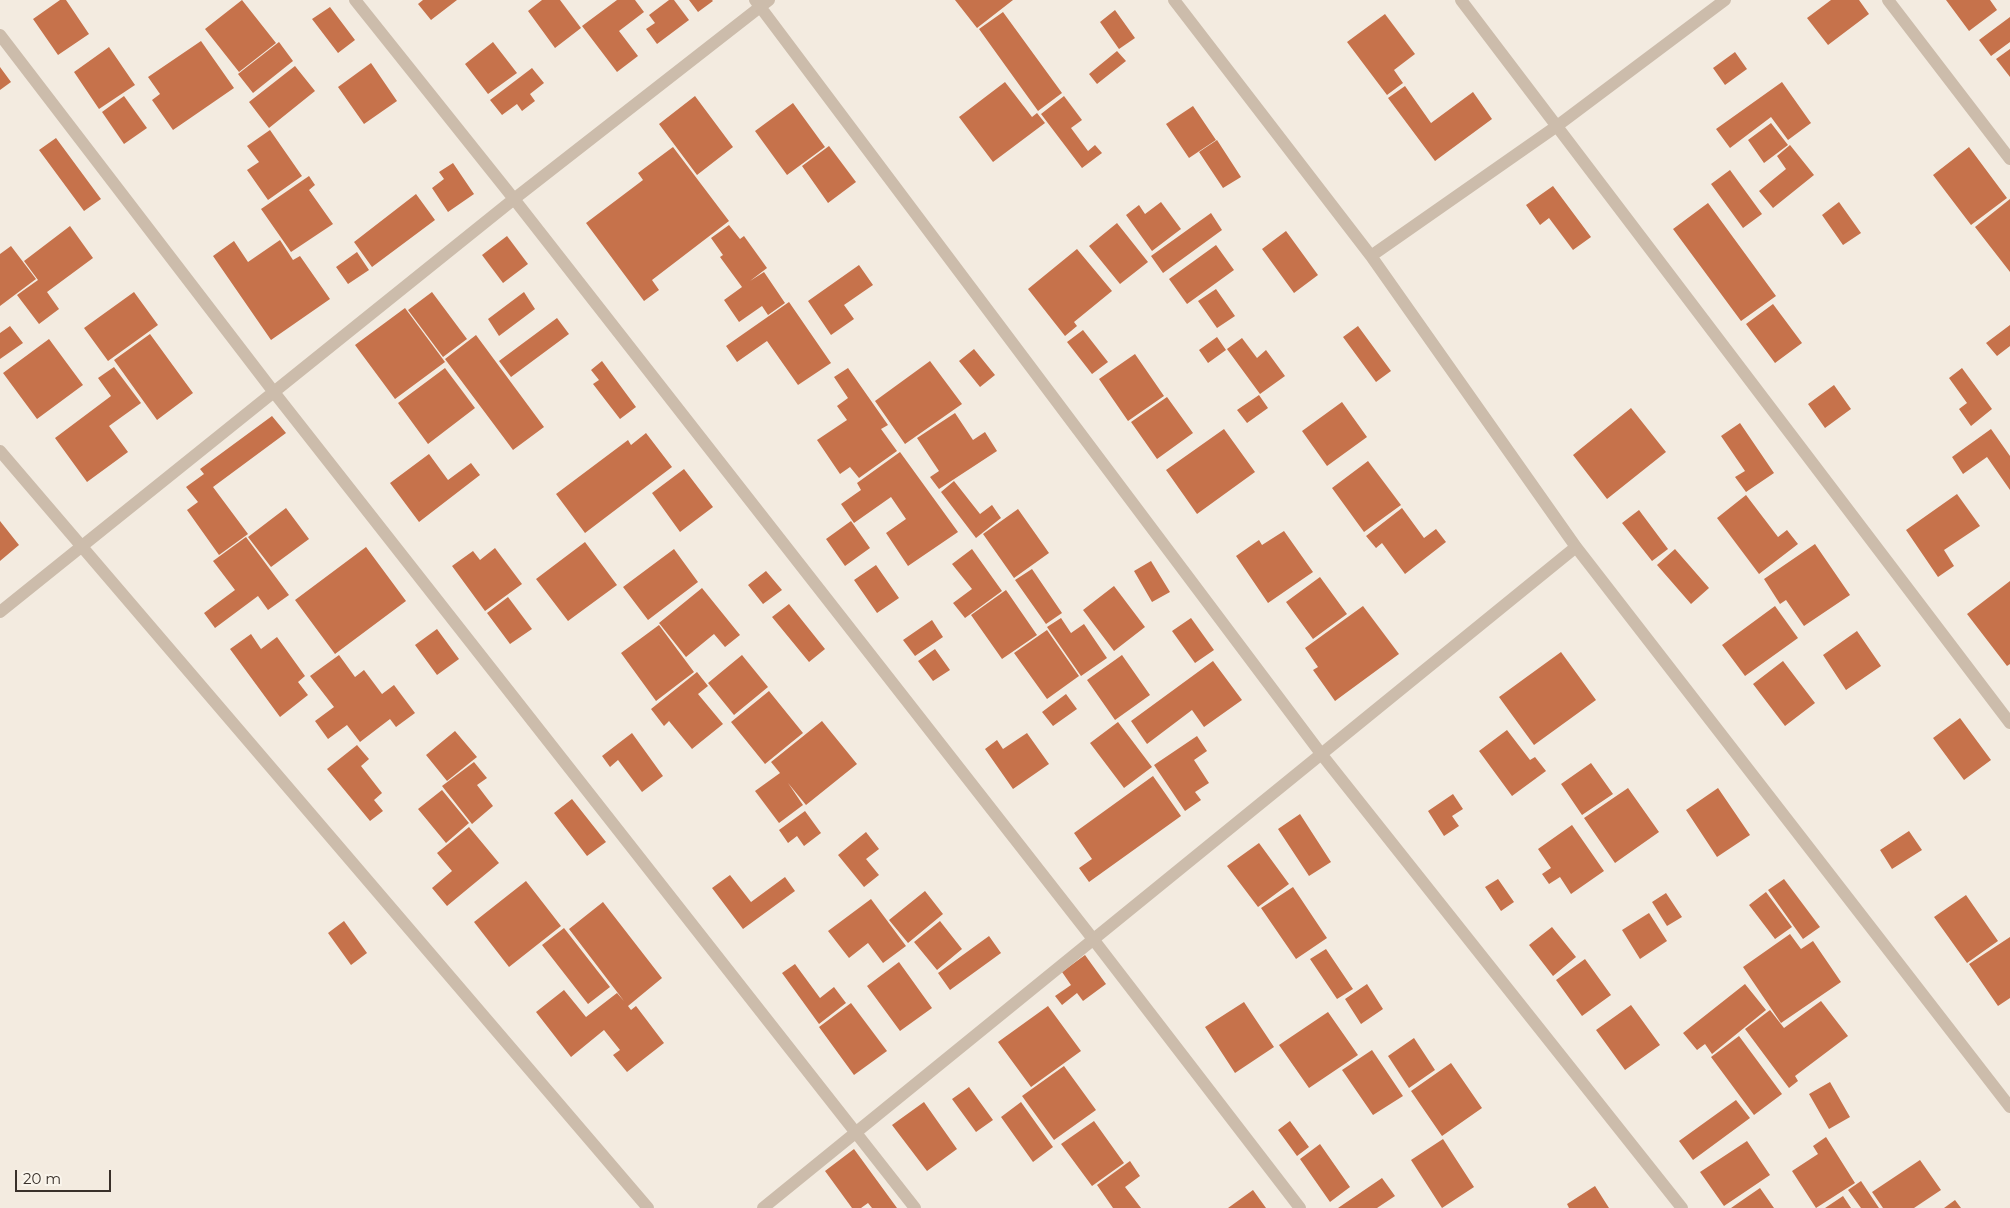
<!DOCTYPE html>
<html>
<head>
<meta charset="utf-8">
<style>
  body { margin:0 }
  #map { position:relative; width:2010px; height:1208px; overflow:hidden; background:#f3ebe0; font-family:Montserrat,sans-serif }
  canvas { display:block }
  .scale { position:absolute; left:15px; top:1170px; width:96px; height:22px; box-sizing:border-box; border:2px solid #39302a; border-top:0; padding-left:6px; font-size:15px; line-height:18px; white-space:nowrap; color:#39302a; -webkit-text-stroke:4px #faf5ec; paint-order:stroke }
</style>
</head>
<body>
<div id="map">
<canvas width="2010" height="1208"></canvas>
<div class="scale">20 m</div>
</div>
<script>
const context = document.querySelector('canvas').getContext('2d');
context.lineJoin = 'round';
function fillPath(path, color) {
  context.fillStyle = color;
  context.fill(path, 'evenodd');
}
function poly(rows) {
  const path = new Path2D();
  for (const r of rows) {
    path.moveTo(r[0], r[1]);
    for (let i = 2; i < r.length; i += 2) path.lineTo(r[i], r[i + 1]);
  }
  return path;
}
function stroke(path, color, width, dash) {
  context.strokeStyle = color;
  context.lineWidth = width;
  context.lineCap = dash ? 'butt' : 'round';
  context.setLineDash(dash || []);
  context.stroke(path);
}
fillPath(poly([
  [60,0,66,0,89,34,58,55,33,19],
  [242,0,276,43,239,72,205,29],
  [423,0,457,0,431,20,418,4],
  [542,0,560,0,581,28,555,48,528,11],
  [617,0,635,0,644,12,619,31,638,56,617,72,582,26],
  [669,0,674,0,689,20,657,44,646,29,655,23,649,15],
  [689,0,712,0,713,1,698,12],
  [955,0,1013,0,977,28],
  [1831,0,1859,0,1869,14,1828,45,1807,18],
  [1946,0,1990,0,1997,10,1969,31],
  [330,7,355,40,338,53,312,19],
  [1115,10,1135,38,1119,49,1100,22],
  [1003,12,1062,93,1038,111,979,29],
  [1385,14,1415,54,1394,70,1403,83,1387,95,1347,42],
  [2010,17,2010,42,1991,56,1979,40],
  [201,41,234,88,173,130,152,100,160,94,148,77],
  [279,42,293,61,253,93,238,74],
  [493,42,517,73,488,94,465,64],
  [109,47,135,85,99,109,74,72],
  [2010,49,2010,77,1996,59],
  [1117,51,1126,61,1097,84,1089,74],
  [1735,52,1747,69,1725,85,1713,68],
  [371,63,397,101,364,124,338,87],
  [295,66,315,91,269,128,249,102],
  [0,67,11,82,0,90],
  [532,68,544,83,530,94,535,101,522,111,517,104,502,115,490,100],
  [1005,82,1032,117,1037,113,1045,123,993,162,959,117],
  [1782,82,1811,123,1788,140,1771,117,1730,148,1716,129],
  [1405,86,1431,123,1473,92,1492,119,1435,161,1388,98],
  [124,96,147,128,124,144,102,112],
  [695,96,733,147,697,175,659,124],
  [1064,96,1082,120,1071,128,1088,151,1095,145,1102,153,1082,168,1041,114],
  [793,103,825,147,787,175,755,131],
  [1193,106,1216,140,1189,158,1166,124],
  [1771,123,1788,145,1764,163,1748,140],
  [270,130,302,176,268,200,247,170,259,162,247,146],
  [56,138,101,199,84,211,39,150],
  [1217,140,1241,177,1223,188,1199,152],
  [1790,145,1814,175,1773,208,1759,191,1786,169,1777,156],
  [829,146,856,182,828,203,802,166],
  [673,147,729,221,652,280,659,290,644,301,586,223,643,180,638,173],
  [1969,147,2007,198,1971,225,1933,175],
  [453,163,474,194,448,212,432,188,444,179,439,172],
  [1730,170,1762,214,1743,228,1711,184],
  [309,176,315,185,309,190,333,224,291,252,261,209],
  [1553,186,1591,237,1573,250,1549,218,1540,225,1526,205],
  [416,194,435,220,372,267,354,242],
  [2010,199,2010,272,1975,227],
  [1161,202,1181,229,1152,251,1126,215,1139,205,1145,214],
  [1839,202,1861,233,1843,245,1822,215],
  [1708,203,1776,296,1741,321,1673,229],
  [1211,213,1222,230,1163,273,1151,256],
  [1117,223,1148,262,1120,284,1089,246],
  [729,225,740,239,744,236,767,268,750,281,764,272,785,303,768,315,762,306,739,322,724,300,742,287,720,257,723,255,711,238],
  [70,226,93,258,47,292,59,309,39,324,17,295,38,280,24,261],
  [1286,231,1318,275,1294,293,1262,249],
  [507,236,528,264,503,283,482,255],
  [280,240,293,260,300,256,330,299,271,340,213,256,234,241,248,262],
  [1216,245,1234,270,1187,304,1169,279],
  [11,246,36,279,0,306,0,254],
  [1077,249,1112,291,1074,322,1077,326,1065,336,1028,289],
  [357,252,369,270,348,284,336,267],
  [859,265,873,285,844,305,854,319,831,335,808,301],
  [1216,289,1235,316,1217,328,1198,301],
  [134,292,158,325,108,361,84,328],
  [432,292,467,339,443,357,408,310],
  [524,292,535,309,499,336,488,319],
  [789,302,831,363,798,385,767,341,737,362,726,346],
  [1773,304,1802,343,1775,363,1746,324],
  [405,308,445,362,395,399,355,345],
  [557,318,569,334,511,377,499,361],
  [2010,325,2010,346,1997,356,1986,343],
  [10,326,23,343,0,359,0,333],
  [1358,326,1391,371,1376,382,1343,337],
  [1083,330,1108,362,1092,374,1067,342],
  [150,334,193,393,157,420,114,360],
  [476,335,544,427,513,450,445,359],
  [1217,337,1226,350,1208,363,1199,350],
  [1242,338,1257,358,1266,350,1285,376,1260,394,1227,349],
  [49,339,83,385,37,419,3,373],
  [974,349,995,375,980,387,959,361],
  [1135,354,1164,396,1128,421,1099,379],
  [602,361,636,407,620,419,593,384,599,380,591,370],
  [930,361,962,404,905,444,875,401],
  [114,367,141,403,109,426,128,452,87,482,55,438,111,396,98,378],
  [445,368,475,408,428,444,398,403],
  [848,368,888,425,881,429,897,451,859,478,850,467,840,474,817,440,847,420,837,406,848,398,834,377],
  [1962,368,1992,409,1971,426,1959,409,1967,403,1949,378],
  [1834,385,1851,409,1825,428,1808,404],
  [1259,395,1268,408,1247,423,1237,410],
  [1167,397,1193,433,1157,459,1131,422],
  [1342,402,1367,437,1327,466,1302,431],
  [1631,408,1666,452,1607,499,1573,455],
  [955,413,973,440,985,432,997,451,939,489,930,477,939,471,917,438],
  [272,416,286,433,213,487,248,534,219,555,187,510,198,502,186,487,204,474,200,469],
  [1740,423,1774,473,1746,492,1735,477,1745,471,1721,436],
  [1224,429,1255,472,1197,514,1166,470],
  [1991,429,2010,456,2010,490,1987,457,1963,474,1952,457],
  [646,433,672,467,585,533,556,494,628,440,631,445],
  [900,452,958,532,908,566,886,533,906,519,891,497,854,523,841,504,861,490,857,483],
  [429,454,448,480,471,463,480,475,419,522,390,483],
  [1368,461,1401,505,1364,532,1332,488],
  [684,469,713,507,680,532,652,493],
  [954,481,980,514,992,505,1001,518,976,538,941,492],
  [1957,494,1980,526,1944,550,1954,566,1938,577,1906,530],
  [1746,495,1778,537,1787,530,1798,544,1759,574,1717,518],
  [286,508,309,539,271,567,248,537],
  [1402,508,1424,538,1436,529,1446,542,1405,574,1382,543,1376,548,1366,536],
  [1018,509,1049,553,1014,578,983,534],
  [1639,510,1668,549,1652,561,1622,523],
  [0,521,19,545,0,561],
  [851,521,870,548,845,566,826,539],
  [1284,531,1313,572,1268,603,1236,556,1259,540,1262,545],
  [246,537,289,595,268,610,258,596,215,628,204,613,235,590,213,561],
  [585,542,617,585,568,621,536,579],
  [1815,544,1850,595,1804,626,1786,600,1780,604,1764,579],
  [366,547,406,601,335,654,295,600],
  [495,548,522,584,485,611,452,566,473,551,480,560],
  [674,549,698,582,648,620,623,587],
  [972,549,1002,591,965,618,953,603,972,589,952,564],
  [1675,549,1709,588,1691,604,1657,565],
  [1151,561,1170,592,1152,602,1134,571],
  [876,565,899,598,877,613,854,580],
  [1032,569,1062,613,1046,624,1015,580],
  [766,571,782,590,763,604,748,585],
  [1320,577,1347,614,1313,639,1286,602],
  [2010,581,2010,664,2007,666,1967,614],
  [1114,586,1145,627,1114,651,1083,610],
  [702,588,740,635,725,647,714,634,686,657,659,623],
  [1006,590,1037,635,1002,659,971,615],
  [508,597,532,629,510,644,487,613],
  [789,604,825,649,809,662,772,617],
  [1363,606,1399,654,1335,701,1313,670,1318,667,1305,648],
  [1775,606,1798,638,1745,676,1722,645],
  [1061,618,1071,633,1084,624,1107,658,1081,676,1047,627],
  [1191,618,1214,650,1195,663,1172,631],
  [932,620,943,637,915,656,903,640],
  [659,625,694,672,656,701,621,653],
  [437,629,459,659,437,675,415,645],
  [1047,630,1079,676,1047,699,1014,653],
  [1857,631,1881,666,1846,690,1823,655],
  [251,634,261,649,277,637,305,676,298,682,308,695,280,717,230,649],
  [935,649,950,670,933,681,918,661],
  [1561,652,1596,700,1534,745,1499,697],
  [339,655,355,677,364,670,382,694,394,685,415,713,396,727,390,719,360,742,347,725,328,739,315,721,334,707,310,676],
  [742,655,768,687,734,715,708,683],
  [1122,655,1150,695,1115,720,1087,680],
  [1213,661,1242,700,1204,727,1192,710,1147,744,1131,721],
  [1783,661,1815,703,1785,726,1753,684],
  [697,672,708,686,698,694,723,724,692,749,669,721,664,726,651,709],
  [769,691,803,733,765,764,731,722],
  [1066,694,1077,709,1053,726,1042,712],
  [1960,718,1991,760,1964,780,1933,738],
  [822,721,857,764,806,805,788,783,803,805,779,823,755,791,780,773,771,762],
  [1118,722,1152,767,1124,788,1090,743],
  [1507,730,1530,760,1535,757,1546,771,1512,796,1479,751],
  [455,731,477,757,447,781,426,755],
  [632,733,663,776,642,792,618,760,610,767,602,756],
  [1027,733,1049,764,1013,789,985,749,997,740,1003,749],
  [1197,736,1207,751,1194,760,1209,783,1195,792,1201,800,1185,811,1154,765],
  [357,745,369,759,361,766,382,793,374,800,383,811,370,821,327,769],
  [474,762,487,778,477,785,493,806,472,824,442,786],
  [1591,763,1613,794,1582,815,1561,784],
  [1153,776,1181,816,1089,882,1079,868,1092,859,1074,833],
  [1628,788,1659,832,1615,863,1584,818],
  [1718,788,1750,835,1717,857,1686,810],
  [442,790,469,823,446,843,418,809],
  [1453,794,1463,809,1452,816,1459,826,1444,836,1428,811],
  [572,799,606,842,587,856,554,813],
  [805,811,821,833,804,846,797,836,788,843,779,830],
  [1300,814,1331,862,1309,876,1278,829],
  [1572,825,1604,871,1571,894,1560,877,1549,884,1542,874,1551,868,1538,849],
  [469,827,499,863,447,906,432,888,452,871,437,853],
  [1909,831,1922,850,1892,869,1880,850],
  [866,832,879,849,866,859,879,875,864,887,838,855],
  [1259,843,1289,884,1258,907,1227,866],
  [730,875,751,902,785,877,795,891,743,929,712,888],
  [1498,879,1514,902,1501,911,1485,887],
  [1784,879,1820,927,1803,939,1768,890],
  [526,881,561,926,509,967,474,922],
  [1293,887,1327,938,1296,959,1261,908],
  [925,891,943,914,908,943,889,920],
  [1766,892,1792,927,1775,939,1749,905],
  [1666,893,1682,917,1667,926,1652,902],
  [1966,895,1998,941,1967,963,1934,917],
  [871,899,906,946,883,963,868,943,849,958,828,931],
  [603,902,662,978,628,1006,631,1010,636,1006,664,1043,627,1072,613,1055,620,1050,604,1030,571,1057,536,1012,564,990,586,1017,617,993,624,1001,569,929],
  [1649,913,1667,941,1640,959,1622,930],
  [344,921,367,953,351,965,328,933],
  [940,921,962,949,937,970,914,942],
  [1552,927,1576,957,1553,976,1529,945],
  [564,928,610,987,588,1004,542,945],
  [1790,934,1801,949,1813,941,1841,982,1781,1023,1743,967],
  [989,936,1001,953,950,990,938,973],
  [2010,937,2010,998,1998,1006,1969,964],
  [1326,949,1353,989,1337,999,1310,959],
  [1085,955,1106,984,1083,1001,1077,993,1062,1005,1055,996,1071,985,1062,972],
  [1585,959,1611,995,1582,1016,1556,980],
  [899,962,932,1008,900,1031,867,986],
  [795,964,820,998,834,987,846,1003,819,1024,782,973],
  [1367,984,1383,1009,1361,1024,1345,999],
  [1745,984,1766,1010,1712,1054,1705,1044,1697,1050,1683,1033],
  [1821,1001,1848,1036,1795,1076,1798,1081,1789,1088,1745,1029,1770,1010,1784,1028],
  [1244,1002,1274,1047,1235,1073,1205,1027],
  [851,1003,887,1051,854,1075,819,1027],
  [1631,1005,1660,1045,1625,1070,1596,1030],
  [1048,1006,1081,1051,1031,1087,998,1042],
  [1328,1012,1358,1055,1309,1088,1279,1045],
  [1739,1036,1782,1094,1754,1115,1711,1057],
  [1414,1038,1435,1070,1409,1088,1388,1056],
  [1372,1050,1403,1096,1373,1115,1342,1070],
  [1451,1063,1482,1108,1442,1136,1411,1091],
  [1064,1066,1096,1110,1054,1140,1022,1096],
  [1830,1082,1850,1117,1829,1129,1809,1094],
  [969,1087,993,1120,976,1132,952,1099],
  [1736,1100,1750,1118,1693,1160,1679,1141],
  [924,1102,957,1149,927,1171,892,1125],
  [1021,1102,1053,1147,1033,1162,1001,1117],
  [1094,1121,1124,1163,1092,1186,1061,1144],
  [1290,1121,1309,1147,1297,1156,1278,1130],
  [1826,1137,1855,1183,1816,1208,1792,1171,1818,1154,1813,1146],
  [1443,1139,1474,1187,1442,1208,1411,1160],
  [1747,1141,1770,1175,1724,1206,1700,1172],
  [1320,1144,1350,1187,1330,1202,1300,1159],
  [854,1149,897,1208,872,1208,868,1203,861,1208,852,1208,825,1171],
  [1920,1160,1941,1190,1914,1208,1883,1208,1872,1192],
  [1130,1161,1140,1176,1125,1187,1141,1208,1113,1208,1097,1185],
  [1382,1178,1395,1196,1377,1208,1338,1208],
  [1861,1181,1879,1208,1861,1208,1848,1190],
  [1595,1186,1609,1208,1569,1208,1567,1204],
  [1760,1188,1774,1208,1731,1208],
  [1253,1190,1266,1208,1228,1208],
  [1843,1196,1851,1208,1825,1208],
  [1955,1200,1961,1208,1944,1208]
]), '#c6724b');
stroke(poly([
  [355,0,514,199,1093,939,1300,1208],
  [755,0,1322,755,1682,1208],
  [1174,0,1371,256,1576,547,2010,1107],
  [1461,0,2010,723],
  [1888,0,2010,159],
  [0,35,273,391,915,1208],
  [1371,256,1557,126,1725,0],
  [0,451,648,1208],
  [0,612,514,199,769,0],
  [763,1208,1576,547]
]), '#ccbcab', 12);
</script>
</body>
</html>
